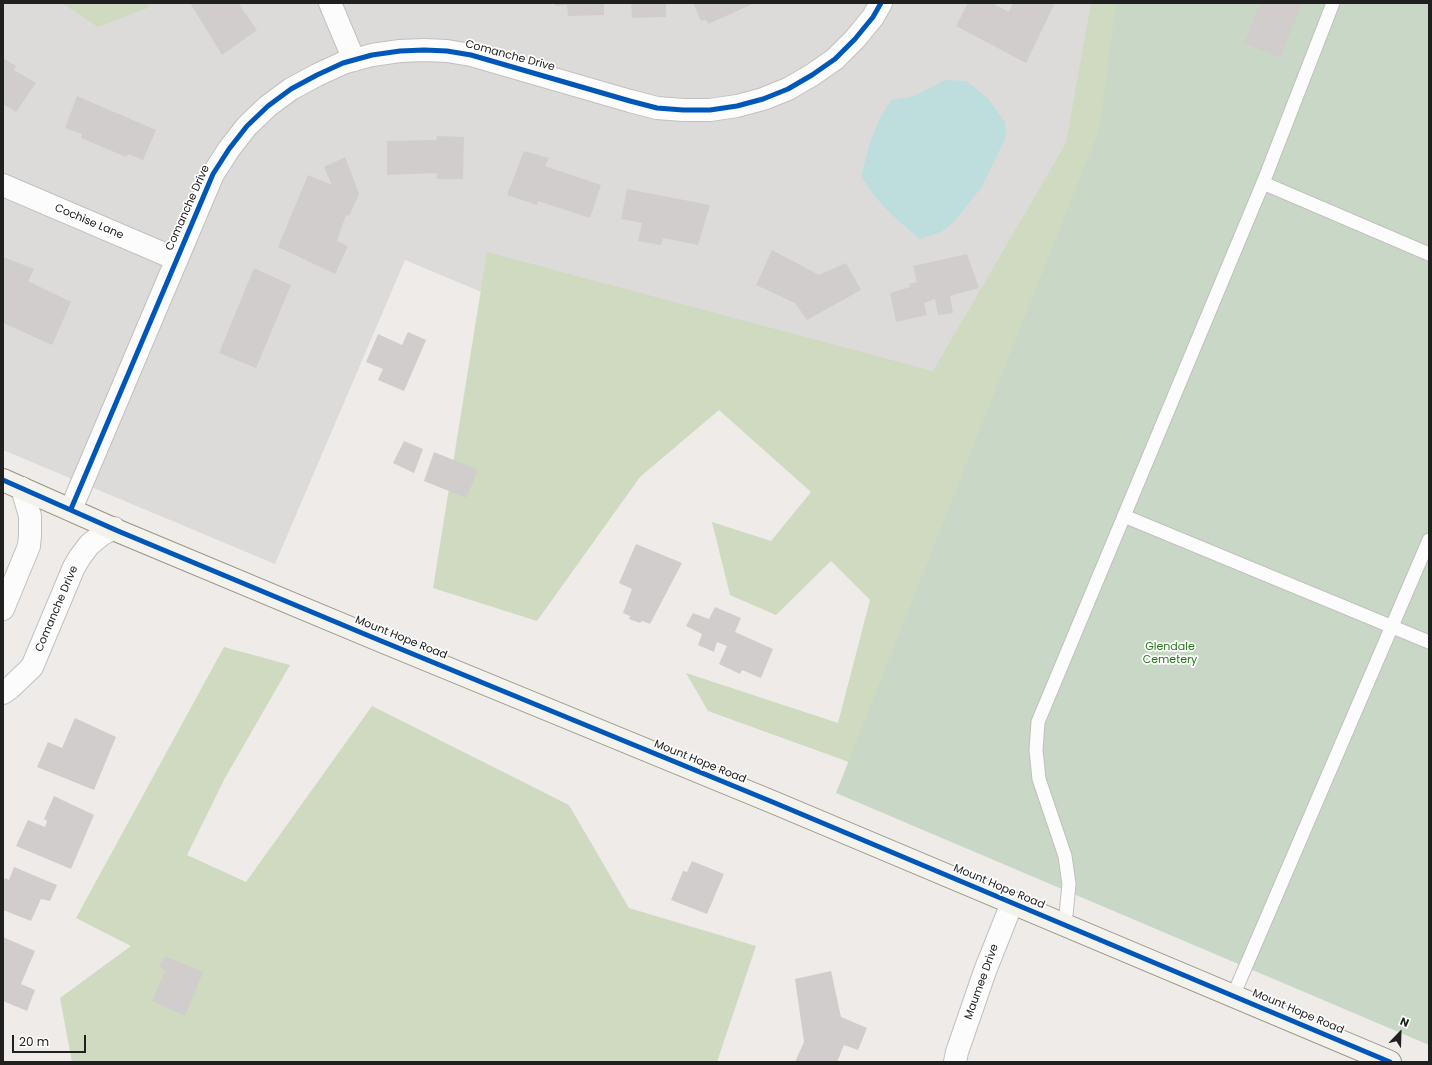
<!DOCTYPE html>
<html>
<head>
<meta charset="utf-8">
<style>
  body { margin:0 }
  #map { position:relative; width:1432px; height:1065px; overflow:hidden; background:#eeebe9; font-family:Poppins,sans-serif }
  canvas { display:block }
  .frame { position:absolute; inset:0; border:4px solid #202020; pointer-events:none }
  .north { position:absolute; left:1380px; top:1013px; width:40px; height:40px; -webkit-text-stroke:3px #fff; paint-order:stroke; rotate:23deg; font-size:11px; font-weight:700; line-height:16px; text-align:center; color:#202020 }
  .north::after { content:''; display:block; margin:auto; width:14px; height:18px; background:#202020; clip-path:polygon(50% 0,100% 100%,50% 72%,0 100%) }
  .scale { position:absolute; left:12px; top:1035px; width:74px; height:18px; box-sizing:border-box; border:2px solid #202020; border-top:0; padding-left:5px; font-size:12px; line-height:14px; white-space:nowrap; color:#202020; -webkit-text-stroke:3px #fff; paint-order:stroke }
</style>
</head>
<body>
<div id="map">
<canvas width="1432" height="1065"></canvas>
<div class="frame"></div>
<div class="north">N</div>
<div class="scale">20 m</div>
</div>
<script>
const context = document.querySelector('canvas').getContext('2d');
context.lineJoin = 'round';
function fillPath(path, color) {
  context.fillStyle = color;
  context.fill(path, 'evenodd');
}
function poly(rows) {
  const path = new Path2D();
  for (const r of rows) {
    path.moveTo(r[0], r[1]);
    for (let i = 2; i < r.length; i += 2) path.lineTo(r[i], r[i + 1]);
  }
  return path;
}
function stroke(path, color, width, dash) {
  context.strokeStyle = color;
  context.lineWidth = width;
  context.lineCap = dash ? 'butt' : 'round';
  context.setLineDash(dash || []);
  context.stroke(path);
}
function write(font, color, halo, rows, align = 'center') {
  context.font = font + ' Poppins,sans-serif';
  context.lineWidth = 3.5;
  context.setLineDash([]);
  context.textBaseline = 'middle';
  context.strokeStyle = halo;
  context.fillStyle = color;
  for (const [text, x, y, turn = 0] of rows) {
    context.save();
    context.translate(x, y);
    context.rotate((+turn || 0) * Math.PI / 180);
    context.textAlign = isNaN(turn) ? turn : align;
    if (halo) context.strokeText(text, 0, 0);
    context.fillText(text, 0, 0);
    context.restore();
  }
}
fillPath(poly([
  [3,3,1116,3,956,491,405,260,275,564,3,450]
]), '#dddbda');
fillPath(poly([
  [62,3,145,3,150,7,98,27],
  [1091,3,1242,3,951,799,708,711,686,673,838,723,870,600,831,561,776,615,730,595,712,522,771,541,811,492,719,410,640,477,537,621,433,588,487,252,933,371,1066,143],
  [224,647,290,665,225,778,187,855,246,882,372,706,569,805,629,908,756,946,717,1062,72,1062,60,998,131,946,76,918]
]), '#cfdac0');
fillPath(poly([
  [1116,3,1429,3,1429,1045,836,793,1100,127]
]), '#c9d7c6');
fillPath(poly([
  [945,80,966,81,987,97,1005,122,1006,137,981,188,954,222,941,232,920,239,902,224,886,209,872,193,861,176,869,146,878,122,891,100,914,96]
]), '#bedede');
fillPath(poly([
  [190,3,238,3,257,30,222,55],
  [555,3,604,3,604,15,568,16,567,5,555,6],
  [631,3,666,3,666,17,632,18],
  [693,3,755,3,708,24,706,20,701,21],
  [968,3,992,3,1009,12,1013,3,1055,3,1026,63,956,26],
  [1260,3,1302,4,1280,58,1244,43],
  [3,58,16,66,14,70,36,83,16,112,3,104],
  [77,96,156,130,143,160,128,154,126,157,81,138,82,134,65,128],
  [437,136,464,137,463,179,437,179,437,173,387,175,387,141,436,140],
  [524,151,549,158,545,166,601,185,590,218,538,201,537,205,507,195],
  [345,157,359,194,349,216,346,215,337,241,348,246,335,274,278,247,308,175,332,185,324,167],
  [627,189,710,205,698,245,663,238,661,245,638,241,642,223,621,219],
  [772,250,819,275,846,263,861,290,807,320,795,303,756,285],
  [967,254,979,288,950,296,953,313,938,315,935,299,924,303,927,315,896,322,890,293,910,287,909,284,917,282,913,266],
  [3,257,34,269,28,281,71,302,52,345,3,323],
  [254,268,291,285,256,368,219,353],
  [408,332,426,340,404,391,378,380,383,369,366,362,378,334,402,345],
  [404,441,423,449,414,473,393,463],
  [434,452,478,470,466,498,424,481],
  [636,544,682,563,650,624,642,621,640,623,629,619,630,616,623,613,632,589,619,583],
  [715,607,741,618,735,632,773,649,761,678,742,670,740,674,719,664,727,646,717,642,714,652,698,645,702,634,686,626,693,613,709,619],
  [75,718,116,737,94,790,37,767,48,742,62,748],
  [54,796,94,815,71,869,16,846,28,820,45,827,47,821,44,819],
  [692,861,724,874,707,914,671,900,683,871,687,872],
  [14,867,57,885,50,901,41,899,31,921,3,910,3,884,5,878,9,880],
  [3,937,35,951,21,984,35,990,27,1011,3,1001],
  [165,956,203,972,185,1016,152,1001,165,971,159,966],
  [831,971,841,1017,867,1028,858,1050,844,1045,837,1062,795,1062,804,1042,795,979]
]), '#d1cdcc');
const lane = poly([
  [1263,183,1429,254],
  [1124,516,1429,642],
  [1065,925,1069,884,1065,856,1039,779,1036,750,1038,722,1263,183,1333,3],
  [1233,996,1429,540]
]);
const street = poly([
  [330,3,354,60],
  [3,185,176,259],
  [71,509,213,174,229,149,247,126,268,106,291,89,317,75,343,63,372,55,400,51,424,50,447,51,471,55,630,101,657,108,683,110,710,110,737,106,763,99,788,89,812,75,835,59,855,39,873,17,881,3],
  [3,609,29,546,30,535,30,516,22,488],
  [3,693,10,688,32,667,74,567,80,557,89,545,101,535,114,528],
  [955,1062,957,1052,985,971,1012,903]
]);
const secondary = poly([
  [3,480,118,531,374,638,775,803,1390,1062]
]);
stroke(lane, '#c1c0bf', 15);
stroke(street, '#c1c0bf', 24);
stroke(secondary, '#979482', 24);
stroke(lane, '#fcfcfc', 13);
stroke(street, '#fcfcfc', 22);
stroke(secondary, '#f3f2ec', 22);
stroke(poly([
  [3,480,118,531,374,638,775,803,1390,1062],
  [71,509,213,174,229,149,247,126,268,106,291,89,317,75,343,63,372,55,400,51,424,50,447,51,471,55,630,101,657,108,683,110,710,110,737,106,763,99,788,89,812,75,835,59,855,39,873,17,881,3]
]), '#0057b8', 5);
write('11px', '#202020', '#fff', [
  ["Comanche Drive",510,56,15],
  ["Comanche Drive",188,208,-66],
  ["Cochise Lane",89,222,23],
  ["Comanche Drive",57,609,-67],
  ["Mount Hope Road",401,638,22],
  ["Mount Hope Road",700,762,22],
  ["Mount Hope Road",999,887,23],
  ["Maumee Drive",982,982,-70],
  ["Mount Hope Road",1298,1012,23]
]);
write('11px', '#217814', '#fff', [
  ["Glendale",1170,647],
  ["Cemetery",1170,660]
]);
</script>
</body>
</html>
